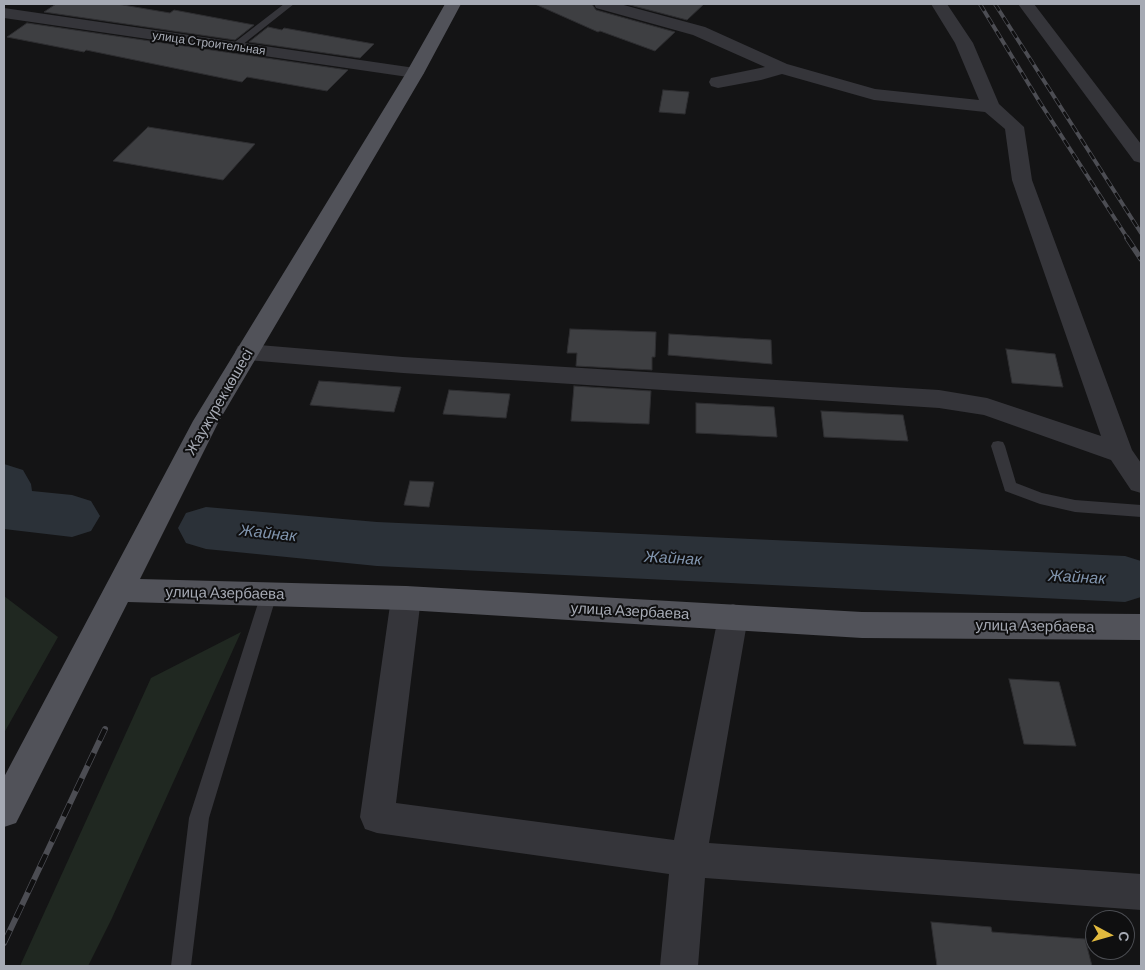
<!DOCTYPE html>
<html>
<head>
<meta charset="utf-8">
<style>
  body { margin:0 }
  #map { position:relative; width:1145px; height:970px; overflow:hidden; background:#141415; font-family:Barlow,sans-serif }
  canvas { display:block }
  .frame { position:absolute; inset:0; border:5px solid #a6aab4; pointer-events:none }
  .north { position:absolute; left:1085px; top:910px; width:50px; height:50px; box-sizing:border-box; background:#0f0f10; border:1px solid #4b4d52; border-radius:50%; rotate:96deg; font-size:14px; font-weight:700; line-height:20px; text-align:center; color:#a6aab4 }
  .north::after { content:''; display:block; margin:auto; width:18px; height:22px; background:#e2ba3e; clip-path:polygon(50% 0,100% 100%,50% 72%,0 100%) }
</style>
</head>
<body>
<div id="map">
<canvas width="1145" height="970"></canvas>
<div class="frame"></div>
<div class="north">С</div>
</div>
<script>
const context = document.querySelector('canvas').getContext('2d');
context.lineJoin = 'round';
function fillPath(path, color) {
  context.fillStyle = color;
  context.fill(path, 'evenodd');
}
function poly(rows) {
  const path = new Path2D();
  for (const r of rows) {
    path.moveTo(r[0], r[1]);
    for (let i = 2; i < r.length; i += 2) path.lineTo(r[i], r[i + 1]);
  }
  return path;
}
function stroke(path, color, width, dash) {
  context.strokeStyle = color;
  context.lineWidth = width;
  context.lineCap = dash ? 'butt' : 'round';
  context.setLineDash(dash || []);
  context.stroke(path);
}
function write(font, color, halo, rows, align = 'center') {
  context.font = font + ' Barlow,sans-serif';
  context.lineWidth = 4;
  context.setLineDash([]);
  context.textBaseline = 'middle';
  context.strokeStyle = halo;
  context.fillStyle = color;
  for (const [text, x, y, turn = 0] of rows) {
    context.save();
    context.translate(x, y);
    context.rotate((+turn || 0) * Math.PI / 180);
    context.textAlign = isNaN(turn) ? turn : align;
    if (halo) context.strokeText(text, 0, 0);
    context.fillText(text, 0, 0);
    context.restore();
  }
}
fillPath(poly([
  [4,596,58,637,4,733],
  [241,632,112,918,88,966,20,966,151,678]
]), '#202821');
fillPath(poly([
  [4,464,23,470,31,484,32,491,72,495,91,501,100,516,91,531,72,537,4,529,4,464],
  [206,507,377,522,1125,556,1141,561,1141,597,1125,602,377,566,206,549,186,543,178,528,186,513,206,507]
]), '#2b3138');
const building = poly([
  [56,4,117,4,170,13,174,10,254,25,235,40,44,12,56,4],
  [535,4,592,4,596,10,675,32,655,51,600,31,598,32,535,4],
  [626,4,704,4,687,20,626,4],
  [27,23,348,70,327,91,247,77,242,82,86,50,84,52,7,37,27,23],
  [268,27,282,30,284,28,374,44,360,58,249,42,268,27],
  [663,90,689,92,685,114,659,112,663,90],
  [148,127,255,144,223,180,113,161,148,127],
  [570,329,656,332,655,357,652,357,652,370,576,366,577,353,567,353,570,329],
  [669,334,771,340,772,364,668,355,669,334],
  [1006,349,1055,354,1063,387,1012,383,1006,349],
  [319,381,335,382,401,387,394,412,310,405,319,381],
  [574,386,651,391,649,424,571,421,574,386],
  [449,390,510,394,506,418,443,414,449,390],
  [696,403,774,407,777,437,696,433,696,403],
  [821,411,903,415,908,441,824,437,821,411],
  [410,481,434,482,429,507,404,505,410,481],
  [1009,679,1059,682,1076,746,1024,744,1009,679],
  [931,922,991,927,992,932,1085,939,1092,966,937,966,931,922]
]);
fillPath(building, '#3e3f42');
stroke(building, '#2e2e31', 1);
fillPath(poly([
  [284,4,294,4,237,49,231,49,231,45,284,4],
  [998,441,1003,442,1005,446,1016,483,1042,493,1075,500,1141,505,1141,517,1075,512,1040,504,1005,491,991,446,993,442,998,441],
  [269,587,275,589,277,594,209,818,191,966,171,966,189,818,261,594,263,589,269,587]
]), '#35353a');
fillPath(poly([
  [594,4,620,4,705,27,787,64,875,89,979,100,955,43,931,4,947,4,973,43,999,104,1024,127,1032,180,1132,450,1141,463,1141,493,1131,490,1111,460,984,415,939,408,403,373,247,360,238,358,235,352,238,346,247,344,403,357,939,390,987,398,1101,436,1012,180,1005,129,985,112,874,100,782,74,761,80,718,88,711,86,709,82,711,78,765,67,693,35,596,8,594,4],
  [1018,4,1034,4,1141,144,1141,163,1134,161,1018,4],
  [4,8,415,68,421,69,424,73,421,77,415,78,4,18,4,8],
  [406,586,417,589,421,598,396,803,674,840,718,617,722,608,733,604,744,608,748,617,709,843,1141,874,1141,910,705,878,698,966,660,966,669,874,377,833,365,829,360,817,391,598,395,589,406,586]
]), '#35353a');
fillPath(poly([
  [445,4,461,4,424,73,219,421,140,579,406,586,862,612,1141,614,1141,640,862,638,406,610,128,602,16,823,4,827,4,777,193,421,406,73,445,4]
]), '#515259');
const railFar2 = poly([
  [980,4,1039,101,1128,239],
  [995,4,1141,233]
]);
const railFar1 = poly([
  [1127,238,1141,259]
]);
const rail = poly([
  [4,943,105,729]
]);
stroke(railFar2, '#4c4d53', 4);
stroke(railFar1, '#4c4d53', 5.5);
stroke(rail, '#4c4d53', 6);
stroke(railFar2, '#0f0f10', 2.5, [8]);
stroke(railFar1, '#0f0f10', 4, [11]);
stroke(rail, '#0f0f10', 4.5, [14]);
write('12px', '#a6aab4', '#0f0f10', [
  ["улица Строительная",209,43,8]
]);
write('15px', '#a6aab4', '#0f0f10', [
  ["Жаужүрек көшесі",219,402,-60],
  ["улица Азербаева",225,593,1],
  ["улица Азербаева",630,611,3],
  ["улица Азербаева",1035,626,1]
]);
write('italic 16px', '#8094ad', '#0f0f10', [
  ["Жайнак",268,533,6],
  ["Жайнак",673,558,3],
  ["Жайнак",1077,577,3]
]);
</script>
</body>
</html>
